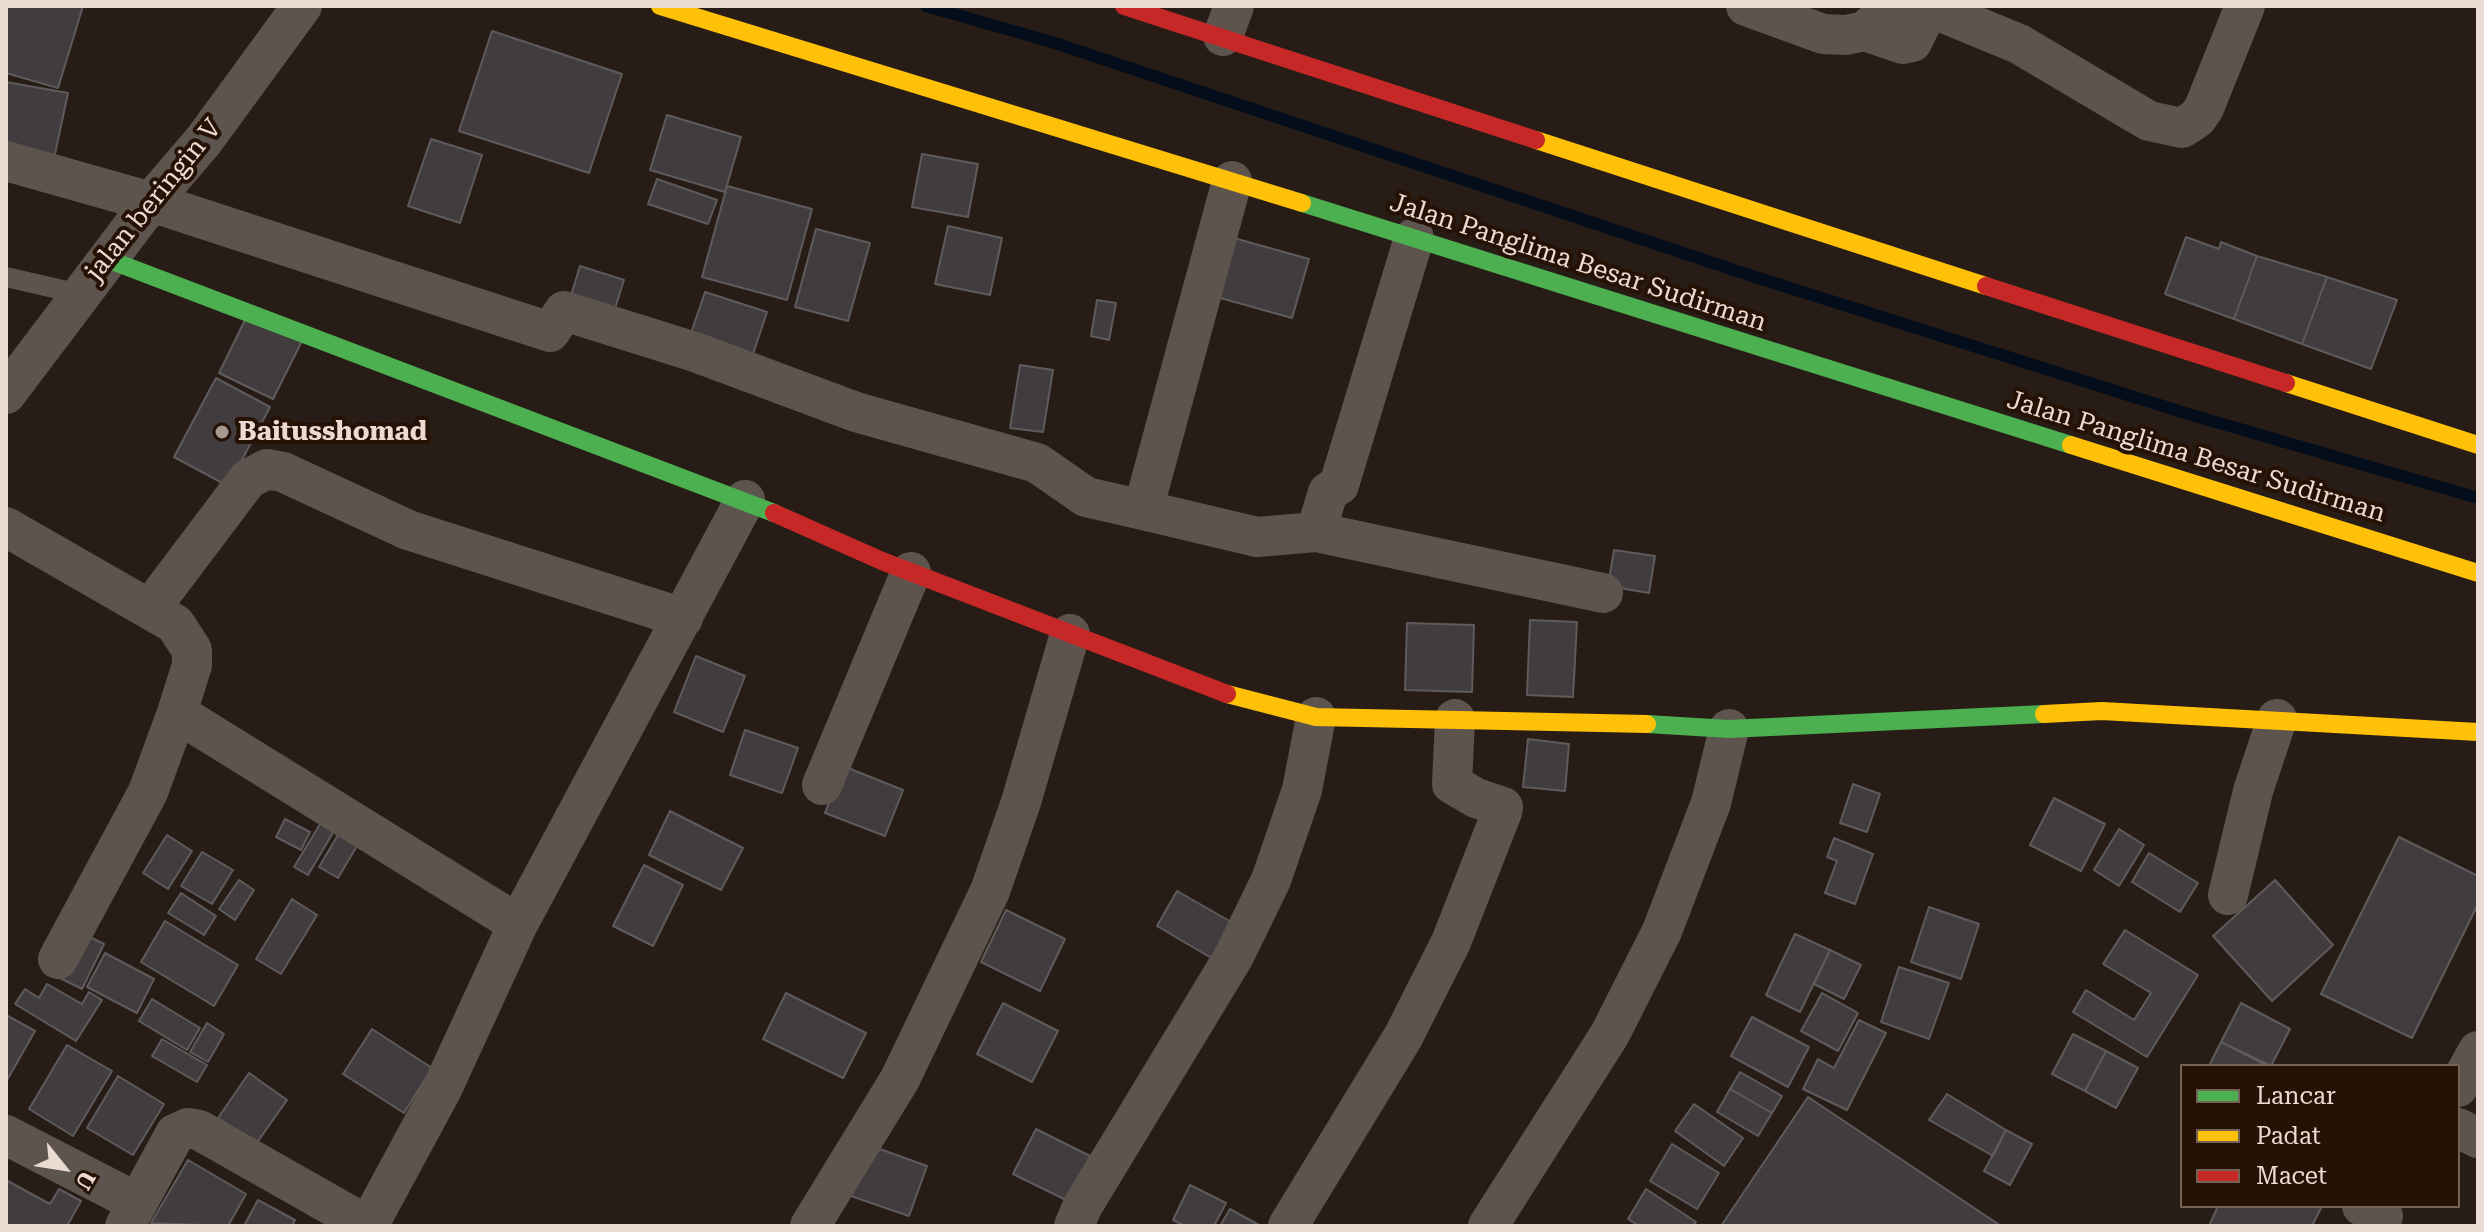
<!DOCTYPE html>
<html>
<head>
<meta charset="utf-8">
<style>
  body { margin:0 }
  #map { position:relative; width:2484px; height:1232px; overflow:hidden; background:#281d16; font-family:"Roboto Serif",serif }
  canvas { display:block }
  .frame { position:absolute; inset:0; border:8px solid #ebdbd3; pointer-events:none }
  .legend { position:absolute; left:2180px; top:1064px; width:280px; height:144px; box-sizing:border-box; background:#261105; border:2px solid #756257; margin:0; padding:10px 14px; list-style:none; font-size:24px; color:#ebdbd3 }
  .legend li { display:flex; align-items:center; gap:16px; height:40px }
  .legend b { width:40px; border:2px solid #756257 }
  .north { position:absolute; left:24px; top:1128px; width:80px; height:80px; -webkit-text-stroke:6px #261105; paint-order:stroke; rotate:120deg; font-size:22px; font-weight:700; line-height:32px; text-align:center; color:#ebdbd3 }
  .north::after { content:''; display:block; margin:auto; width:28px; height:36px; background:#ebdbd3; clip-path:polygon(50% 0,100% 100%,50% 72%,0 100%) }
</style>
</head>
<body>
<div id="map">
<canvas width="2484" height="1232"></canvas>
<div class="frame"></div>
<ul class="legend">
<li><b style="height:10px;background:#4caf50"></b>Lancar</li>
<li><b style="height:10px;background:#ffc107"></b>Padat</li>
<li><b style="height:10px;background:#c62828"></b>Macet</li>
</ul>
<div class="north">U</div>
</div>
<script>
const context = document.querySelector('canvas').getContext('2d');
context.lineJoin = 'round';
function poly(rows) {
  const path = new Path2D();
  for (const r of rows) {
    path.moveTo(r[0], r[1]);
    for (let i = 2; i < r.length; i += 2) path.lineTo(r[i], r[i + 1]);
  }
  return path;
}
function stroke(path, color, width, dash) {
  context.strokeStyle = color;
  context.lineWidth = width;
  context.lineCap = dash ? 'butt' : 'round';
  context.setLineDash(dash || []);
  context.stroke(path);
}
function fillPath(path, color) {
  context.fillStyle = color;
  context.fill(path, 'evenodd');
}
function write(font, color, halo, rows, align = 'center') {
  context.font = font + ' "Roboto Serif",serif';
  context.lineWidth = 8;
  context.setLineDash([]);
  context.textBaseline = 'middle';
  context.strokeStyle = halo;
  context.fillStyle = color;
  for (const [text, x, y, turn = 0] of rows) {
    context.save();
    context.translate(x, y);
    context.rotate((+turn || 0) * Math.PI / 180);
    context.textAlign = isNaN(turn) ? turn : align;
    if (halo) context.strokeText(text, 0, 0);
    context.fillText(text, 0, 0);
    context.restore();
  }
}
stroke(poly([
  [926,6,1052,42,1749,275,2188,414,2478,498]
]), '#040d1b', 12);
const building = poly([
  [6,6,83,6,58,88,6,73,6,6],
  [492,31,622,74,589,173,459,131,492,31],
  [6,82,68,93,53,163,6,152,6,82],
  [667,115,741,137,725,192,650,170,667,115],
  [431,139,482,155,460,223,408,206,431,139],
  [922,154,978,164,968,217,912,207,922,154],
  [657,179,717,200,708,224,648,204,657,179],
  [727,186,812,209,787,300,702,277,727,186],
  [948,226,1002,238,990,295,935,284,948,226],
  [816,229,870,243,848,321,795,307,816,229],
  [1223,235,1309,259,1292,318,1206,294,1223,235],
  [2186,237,2219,249,2221,242,2257,256,2234,319,2165,294,2186,237],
  [2257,256,2327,277,2302,344,2234,319,2257,256],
  [580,266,624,280,613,315,569,302,580,266],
  [2327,277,2397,300,2371,369,2302,344,2327,277],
  [705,292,767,312,752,357,690,336,705,292],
  [1097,300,1116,303,1109,340,1091,336,1097,300],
  [248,314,302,341,273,399,219,373,248,314],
  [1020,365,1053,370,1043,432,1010,428,1020,365],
  [216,378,270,407,228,486,174,457,216,378],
  [1614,550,1655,556,1649,593,1608,586,1614,550],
  [1530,620,1577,622,1573,697,1527,695,1530,620],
  [1407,623,1474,625,1472,692,1405,690,1407,623],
  [696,656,745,676,723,732,674,712,696,656],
  [745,730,798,748,782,793,730,775,745,730],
  [1528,739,1569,744,1565,791,1523,787,1528,739],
  [843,766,903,790,885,836,825,813,843,766],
  [1853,784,1880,794,1867,832,1840,823,1853,784],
  [2054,798,2105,824,2081,871,2030,845,2054,798],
  [328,811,341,819,308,875,294,867,328,811],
  [670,811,743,848,721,890,649,855,670,811],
  [285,819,310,832,301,850,276,837,285,819],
  [345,823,364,834,338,878,319,867,345,823],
  [2119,829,2144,845,2119,886,2094,870,2119,829],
  [167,835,192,851,168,889,143,873,167,835],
  [2399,837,2478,876,2478,904,2412,1038,2321,994,2399,837],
  [1834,838,1873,854,1855,904,1825,893,1837,861,1827,857,1834,838],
  [202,852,233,870,212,904,181,886,202,852],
  [2149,853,2198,883,2180,912,2132,882,2149,853],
  [644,865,683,885,653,946,613,926,644,865],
  [239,880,254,890,235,920,219,909,239,880],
  [2275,880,2333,945,2272,1001,2213,936,2275,880],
  [1177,891,1233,923,1213,959,1157,926,1177,891],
  [181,893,216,916,204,935,168,913,181,893],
  [292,899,317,915,281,974,256,959,292,899],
  [1929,907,1979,924,1961,979,1911,962,1929,907],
  [1006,910,1065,939,1040,991,981,962,1006,910],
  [165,921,238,965,214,1006,141,962,165,921],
  [2125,930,2198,975,2147,1057,2073,1012,2086,990,2134,1020,2151,993,2103,964,2125,930],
  [80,932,104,944,82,989,58,977,80,932],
  [1795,934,1830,950,1800,1012,1766,995,1795,934],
  [1830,950,1861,965,1844,999,1814,984,1830,950],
  [105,953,154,979,137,1013,87,987,105,953],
  [1899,967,1949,983,1929,1039,1881,1022,1899,967],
  [47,984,82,1004,89,992,102,1000,76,1041,15,1004,25,989,39,998,47,984],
  [786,993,866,1033,843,1078,763,1039,786,993],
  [1822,993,1858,1013,1838,1051,1801,1031,1822,993],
  [152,999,200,1028,187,1050,139,1021,152,999],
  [1003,1003,1058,1031,1032,1082,977,1054,1003,1003],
  [2241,1003,2290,1029,2271,1066,2221,1042,2241,1003],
  [6,1015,35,1031,6,1082,6,1015],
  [1752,1017,1809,1047,1788,1087,1731,1056,1752,1017],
  [1859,1020,1886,1033,1847,1110,1803,1089,1818,1059,1834,1068,1859,1020],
  [207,1023,224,1034,208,1062,190,1052,207,1023],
  [372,1029,432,1068,404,1113,343,1074,372,1029],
  [2073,1034,2106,1051,2085,1091,2052,1074,2073,1034],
  [162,1039,207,1065,197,1082,152,1056,162,1039],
  [2221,1042,2268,1066,2209,1066,2221,1042],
  [67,1045,112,1071,73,1136,29,1109,67,1045],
  [2106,1051,2138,1068,2116,1108,2085,1091,2106,1051],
  [1740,1072,1782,1096,1772,1113,1730,1089,1740,1072],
  [249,1073,287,1100,256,1144,218,1118,249,1073],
  [118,1076,164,1104,133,1155,87,1128,118,1076],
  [1730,1089,1772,1113,1758,1136,1717,1112,1730,1089],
  [1947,1094,2006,1130,1993,1156,1929,1120,1947,1094],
  [1808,1097,2001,1226,1721,1226,1808,1097],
  [1694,1104,1743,1138,1724,1166,1675,1131,1694,1104],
  [1036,1129,1090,1156,1068,1201,1013,1174,1036,1129],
  [2006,1130,2032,1144,2010,1185,1984,1171,2006,1130],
  [866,1144,927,1166,909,1216,848,1195,866,1144],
  [1672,1144,1719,1173,1697,1209,1650,1181,1672,1144],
  [188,1160,246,1194,228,1226,151,1223,188,1160],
  [6,1180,50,1204,59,1189,81,1201,67,1226,6,1226,6,1180],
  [1190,1185,1226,1203,1214,1226,1185,1226,1173,1220,1190,1185],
  [1646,1189,1696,1222,1693,1226,1639,1226,1628,1219,1646,1189],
  [258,1200,295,1220,292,1226,244,1226,258,1200],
  [2218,1206,2322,1206,2312,1226,2209,1226,2218,1206],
  [1230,1209,1259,1225,1258,1226,1220,1226,1230,1209]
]);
fillPath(building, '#413c3e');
stroke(building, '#5f5b5c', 2);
stroke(poly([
  [6,277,80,294]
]), '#5e544e', 20);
stroke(poly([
  [1746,6,1823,34,1846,35,1865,31,1893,6],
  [1865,31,1903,44,1912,42,1928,10,1934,9,2019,44,2149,121,2182,128,2197,118,2204,108,2245,6],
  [1223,36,1234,6],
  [6,161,151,202,550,332,564,311,695,352,856,412,1037,463,1086,497,1143,510],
  [1232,181,1143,510,1257,537,1316,532,1603,593],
  [6,394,151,202,204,140,302,6],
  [6,527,175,624,192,650,192,665,177,713,148,792,58,959],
  [1316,532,1328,492,1339,485,1414,238],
  [150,609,248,479,267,469,283,472,408,530,683,618],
  [177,713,518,924],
  [822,785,911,572],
  [2228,895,2253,791,2277,719],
  [2458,1087,2478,1051],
  [2458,1128,2478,1138],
  [6,1135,136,1202],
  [2362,1206,2383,1216],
  [125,1226,175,1134,188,1128,199,1130,368,1226],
  [368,1226,442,1089,518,924,745,500],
  [810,1226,900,1079,990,891,1021,802,1070,634],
  [1074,1226,1082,1207,1234,956,1271,880,1302,790,1316,717],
  [1288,1226,1403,1037,1451,942,1502,812,1503,807,1476,798,1452,784,1455,719],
  [1488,1226,1610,1034,1662,931,1711,803,1729,729]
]), '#5e544e', 40);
stroke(poly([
  [1302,203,2071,445],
  [107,259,774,513],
  [1647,724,1729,729,2044,714]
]), '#4caf50', 18);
stroke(poly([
  [660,6,1302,203],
  [1536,140,1986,286],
  [2286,383,2478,445],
  [2071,445,2478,573],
  [1227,694,1316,717,1647,724],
  [2044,714,2102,711,2478,732]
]), '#ffc107', 18);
stroke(poly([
  [1124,6,1536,140],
  [1986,286,2286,383],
  [774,513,882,561,1227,694]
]), '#c62828', 18);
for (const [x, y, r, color] of [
  [222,432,8,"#a79891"]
]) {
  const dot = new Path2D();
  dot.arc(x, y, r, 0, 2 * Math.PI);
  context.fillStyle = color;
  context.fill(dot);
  stroke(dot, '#261105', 3);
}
write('26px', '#ebdbd3', '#261105', [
  ["jalan beringin V",154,200,-51],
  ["Jalan Panglima Besar Sudirman",1578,263,18],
  ["Jalan Panglima Besar Sudirman",2196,457,17]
]);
write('bold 26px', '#ebdbd3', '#261105', [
  ["Baitusshomad",238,432]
], 'left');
</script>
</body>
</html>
